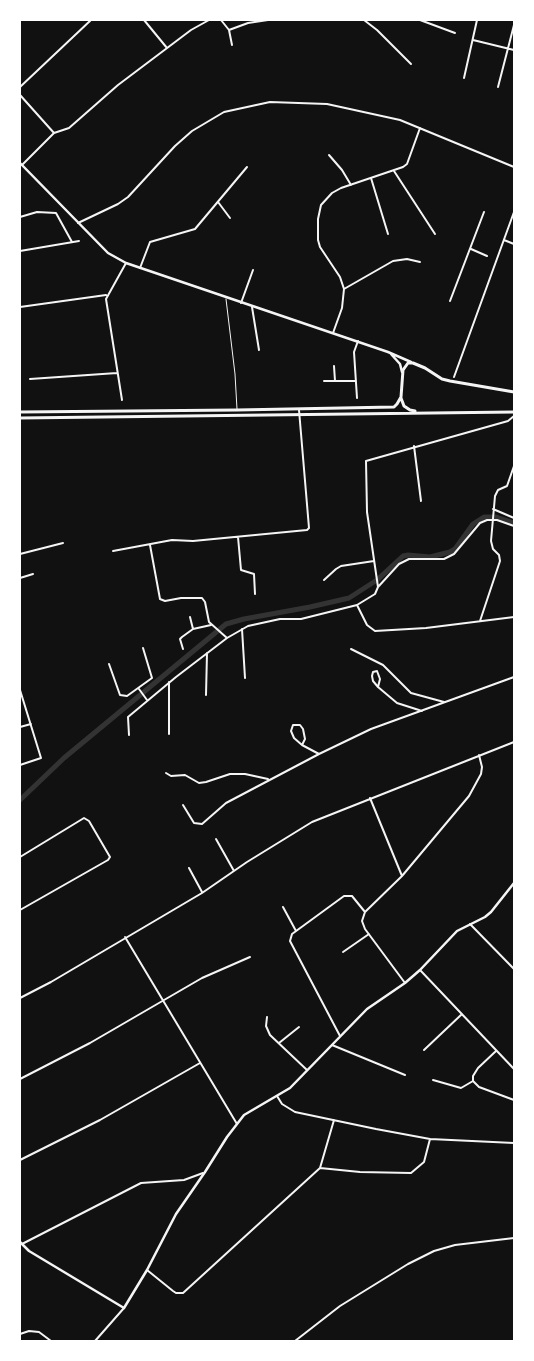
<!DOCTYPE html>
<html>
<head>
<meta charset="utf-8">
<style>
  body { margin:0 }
  #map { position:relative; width:534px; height:1361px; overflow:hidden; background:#111; font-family:"PT Serif",serif }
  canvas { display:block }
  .frame { position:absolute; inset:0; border:21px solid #fff; pointer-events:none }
</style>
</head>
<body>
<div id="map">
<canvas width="534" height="1361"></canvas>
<div class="frame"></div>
</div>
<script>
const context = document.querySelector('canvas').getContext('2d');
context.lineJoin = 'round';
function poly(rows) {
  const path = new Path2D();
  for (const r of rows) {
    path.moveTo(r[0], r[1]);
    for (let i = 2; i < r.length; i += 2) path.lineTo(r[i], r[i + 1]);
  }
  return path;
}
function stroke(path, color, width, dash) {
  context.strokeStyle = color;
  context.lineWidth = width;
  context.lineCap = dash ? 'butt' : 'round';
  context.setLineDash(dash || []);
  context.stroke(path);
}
stroke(poly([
  [20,800,64,758,226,624,244,619,310,607,349,598,377,580,403,556,408,555,430,557,450,552,455,549,473,524,484,517,496,517,514,523]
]), '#333', 5);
stroke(poly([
  [226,299,235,374,237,409]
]), '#f5f5f5', 1);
stroke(poly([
  [144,20,167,48],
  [221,20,229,30,232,45],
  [364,20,377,30,411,64],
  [420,20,455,33],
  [229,30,248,23,268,20],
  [473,40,514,50],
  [464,78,477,20],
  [20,87,91,20],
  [498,87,514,25],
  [20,95,54,133],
  [54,133,69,128,118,85,191,30,209,20],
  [329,155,342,170,351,185],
  [22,165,54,133],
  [394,171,435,234],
  [371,178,388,234],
  [218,202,230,218],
  [20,217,37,212,56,213,72,242],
  [78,223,118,204,128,197,175,146,192,131,224,112,270,102,327,104,400,120,514,167],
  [504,240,514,244],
  [471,249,487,256],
  [20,251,79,241],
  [140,268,150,242,195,229,247,167],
  [344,289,393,261,407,259,420,262],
  [450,301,484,212],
  [241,303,253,270],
  [20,307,106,295],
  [252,307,259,350],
  [333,333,342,308,344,289,340,277,320,247,318,240,318,219,321,205,332,193,341,188,403,167,407,164,420,128],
  [334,366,335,381],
  [454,377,514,212],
  [30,379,117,373],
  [324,381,356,381],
  [357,398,354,352,358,341],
  [122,400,106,299,126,263],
  [414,446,421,501],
  [493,509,514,518],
  [238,537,241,570,254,574,255,594],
  [150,545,160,599,165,601,181,598,202,598,205,602,209,622,227,638],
  [113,551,172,540,193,541,307,530,309,528,299,410],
  [20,554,63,543],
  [20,578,33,574],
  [324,580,336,569,341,566,374,561],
  [378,587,367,512,366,461,508,421,514,416],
  [357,605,367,625,375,631,426,628,514,617],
  [190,617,193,629],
  [480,621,500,561,499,555,493,549,491,541,495,496,498,490,507,486,514,466],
  [242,629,245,678],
  [183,649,180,639,182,637,193,629,211,625],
  [351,649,383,665,411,693,444,702],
  [109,664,120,695,127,696,152,678,143,648],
  [377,671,380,679,378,687,373,681,372,676,373,672,377,671],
  [169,682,169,734],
  [378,687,397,703,422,711],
  [139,689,147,700],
  [20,690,41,758,20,765],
  [206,695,207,653],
  [20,727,31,724],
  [129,735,128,717,176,677,227,638,248,626,280,619,301,619,357,605,375,594,378,587,399,564,409,559,444,559,454,554,480,523,487,520,497,520,514,526],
  [302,745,305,739,303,729,300,725,293,725,291,731,294,738,302,745,319,754],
  [166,773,171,776,185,775,199,783,206,782,230,774,245,774,268,779],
  [370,798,402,876],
  [183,805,194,823,202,824,226,803,319,754,371,729,514,677],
  [216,839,234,871],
  [20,857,84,818,89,821,110,857,108,860,20,910],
  [189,868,202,892],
  [283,907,296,931],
  [365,912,402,876,469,796,481,774,482,767,479,755],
  [470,924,514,969],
  [125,937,237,1124],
  [343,952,369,934],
  [420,970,514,1069],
  [20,998,51,982,202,893,247,862,312,822,514,742],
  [267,1017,266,1026,270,1035,307,1070],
  [340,1036,290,941,292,934,344,896,352,896,365,912,362,921,365,929,405,983],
  [279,1043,299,1027],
  [332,1045,405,1075],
  [424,1050,462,1014],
  [496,1051,478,1068,473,1076,473,1081,479,1087,514,1100],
  [20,1079,90,1043,202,978,250,957],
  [433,1080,461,1088,473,1081],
  [277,1096,282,1104,295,1112,376,1129,430,1139,514,1143],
  [20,1160,100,1120,200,1063],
  [320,1168,360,1172,411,1173,424,1162,430,1139],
  [320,1168,334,1120],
  [22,1244,141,1183,184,1180,203,1173],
  [147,1270,173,1291,176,1293,183,1293,320,1168],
  [20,1334,29,1331,39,1332,51,1341],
  [95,1341,124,1308],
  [295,1341,340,1306,408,1264,434,1251,455,1245,514,1238]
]), '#f5f5f5', 2);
stroke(poly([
  [20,163,108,253,126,263,388,352,411,362],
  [391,354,400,364,402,372],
  [20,1242,29,1251,124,1308,147,1270,176,1214,205,1172,227,1137,244,1115,290,1088,367,1009,405,983,420,970,457,931,485,917,491,912,514,883]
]), '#f5f5f5', 2.5);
stroke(poly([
  [401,398,404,406,410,410,415,411],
  [20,412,237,410,394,407,397,404,401,397,403,370,408,363,413,363,425,368,442,379,450,381,514,392],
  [20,418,514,412]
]), '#f5f5f5', 3);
</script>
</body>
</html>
